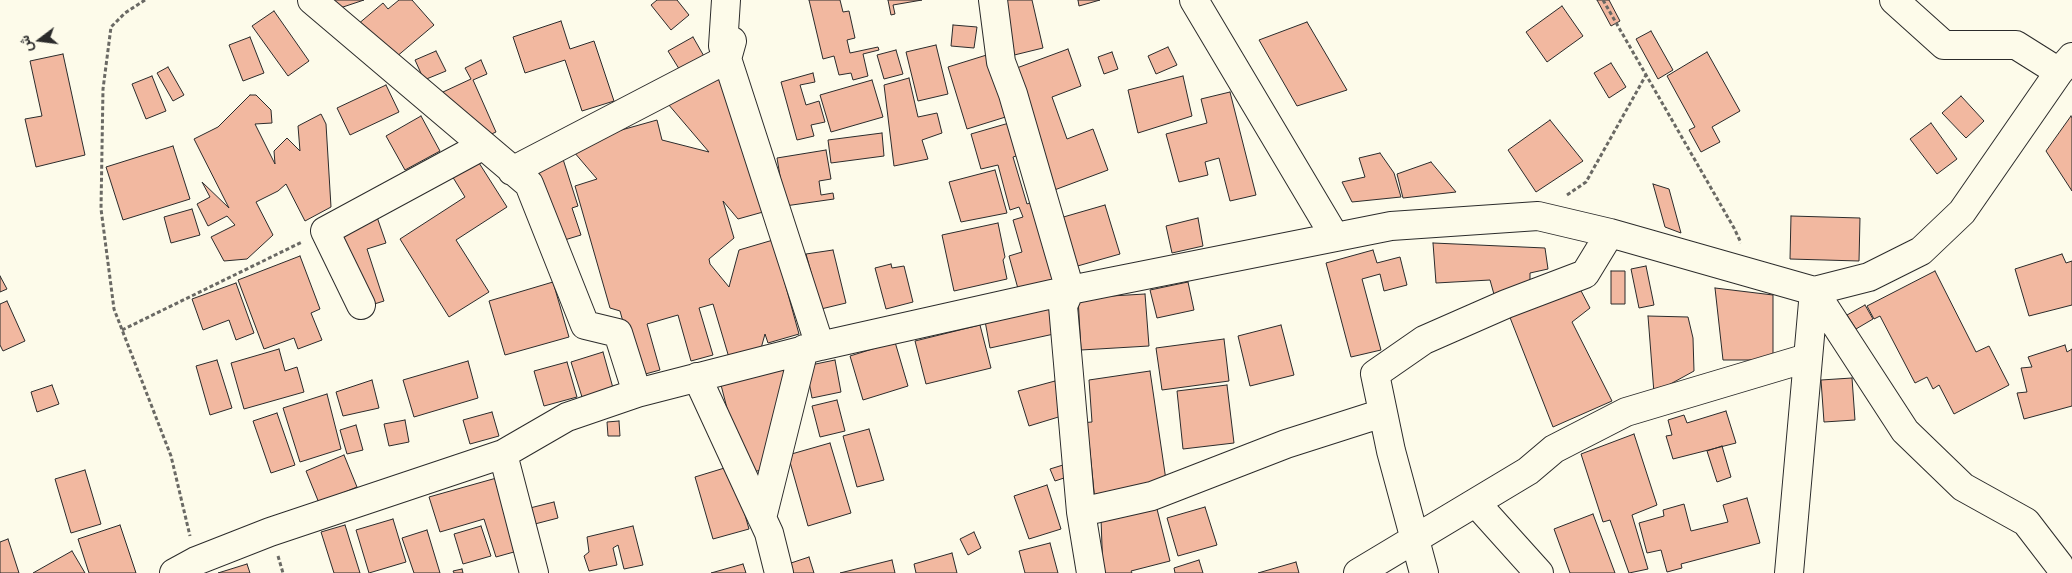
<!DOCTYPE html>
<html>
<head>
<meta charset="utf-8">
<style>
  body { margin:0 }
  #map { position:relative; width:2072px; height:573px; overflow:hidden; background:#fdfbea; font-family:"Golos Text",Vazirmatn,sans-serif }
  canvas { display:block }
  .north { position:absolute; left:15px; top:15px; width:50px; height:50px; -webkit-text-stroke:4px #fdfbea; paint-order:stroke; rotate:255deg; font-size:14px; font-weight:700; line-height:20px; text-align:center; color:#2b2b2b }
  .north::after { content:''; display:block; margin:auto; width:18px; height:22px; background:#2b2b2b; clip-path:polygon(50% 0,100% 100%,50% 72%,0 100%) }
</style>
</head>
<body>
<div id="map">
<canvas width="2072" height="573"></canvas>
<div class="north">ش</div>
</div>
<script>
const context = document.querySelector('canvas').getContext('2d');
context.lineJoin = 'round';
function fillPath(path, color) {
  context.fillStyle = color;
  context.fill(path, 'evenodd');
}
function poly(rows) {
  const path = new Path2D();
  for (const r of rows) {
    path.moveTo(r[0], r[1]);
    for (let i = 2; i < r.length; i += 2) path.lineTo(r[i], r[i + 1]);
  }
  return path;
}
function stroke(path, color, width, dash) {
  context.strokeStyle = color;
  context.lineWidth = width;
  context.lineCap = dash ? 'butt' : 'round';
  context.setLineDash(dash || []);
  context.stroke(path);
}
const building = poly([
  [334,0,364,0,337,9,334,0],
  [399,0,412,0,434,25,389,63,357,25,383,3,388,9,399,0],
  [657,0,677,0,689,15,671,30,651,5,657,0],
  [809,0,840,0,843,12,849,11,855,38,847,40,850,53,878,47,879,50,863,54,868,76,853,80,851,73,839,75,834,56,823,59,809,0],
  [888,0,922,0,893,5,895,14,891,15,888,0],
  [1004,0,1032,0,1043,48,1002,58,1004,0],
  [1078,0,1100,0,1079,6,1078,0],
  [1597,0,1609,0,1620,21,1611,26,1597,0],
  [1562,6,1583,36,1547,62,1526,32,1562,6],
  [274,11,309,61,288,76,252,26,274,11],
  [561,21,570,49,594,41,614,101,582,111,565,60,525,73,513,37,561,21],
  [1307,22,1347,90,1297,106,1259,40,1307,22],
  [953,25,977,27,974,48,951,46,953,25],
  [1651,31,1673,70,1658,79,1636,39,1651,31],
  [250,37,264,73,243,81,229,45,250,37],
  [693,37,705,58,681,72,668,51,693,37],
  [936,45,948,94,918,101,906,52,936,45],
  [1168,47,1177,65,1156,74,1148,56,1168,47],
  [1068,49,1081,86,1052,97,1067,139,1093,129,1108,170,1049,192,1006,72,1068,49],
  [896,50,903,74,884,79,877,55,896,50],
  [436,51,446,71,424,80,415,60,436,51],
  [1112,52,1118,69,1104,74,1098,57,1112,52],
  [1707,52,1740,111,1712,127,1720,142,1701,152,1689,130,1695,127,1667,76,1707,52],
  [993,53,1012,115,967,129,948,67,993,53],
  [63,54,85,155,36,167,25,119,42,116,30,61,63,54],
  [481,60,487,74,473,80,496,132,478,140,464,110,453,115,443,92,471,79,465,68,481,60],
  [720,61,763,212,738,219,723,201,734,238,709,259,710,264,729,287,739,250,773,240,799,334,768,343,765,334,760,352,730,361,713,304,699,308,713,355,691,361,678,315,647,324,660,370,638,376,620,311,610,308,575,186,597,179,568,145,657,120,662,140,709,152,668,104,720,61],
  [1611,63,1626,87,1609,98,1594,73,1611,63],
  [168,67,184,95,173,101,157,73,168,67],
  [813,73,815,82,800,85,806,105,819,101,825,122,811,125,814,136,797,140,781,82,813,73],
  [152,76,166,111,146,119,132,84,152,76],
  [1183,76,1192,116,1138,133,1128,90,1183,76],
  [909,78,918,117,937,113,942,133,922,140,928,159,894,166,884,85,909,78],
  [872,80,883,117,831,132,820,95,872,80],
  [386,85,399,112,350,135,337,108,386,85],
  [1230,92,1256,195,1230,201,1219,158,1205,162,1208,175,1179,182,1166,134,1207,123,1201,99,1230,92],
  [250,95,256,95,271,110,272,123,255,124,275,164,274,151,287,138,300,151,298,126,321,114,326,124,331,207,305,221,286,184,278,191,256,202,273,235,247,259,224,261,211,237,235,225,227,216,208,226,197,204,210,197,202,182,229,208,194,139,218,127,250,95],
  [1961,96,1984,121,1966,138,1942,113,1961,96],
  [421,116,440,151,405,170,386,136,421,116],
  [2071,116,2072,118,2072,191,2046,151,2071,116],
  [1550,120,1583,161,1536,192,1508,150,1550,120],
  [1016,121,1026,153,1013,157,1027,204,1037,200,1061,284,1020,296,1009,256,1022,252,1013,220,1023,217,1019,207,1010,210,998,165,981,169,971,134,1016,121],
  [1931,123,1957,159,1937,174,1910,139,1931,123],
  [882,133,884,156,831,163,828,140,882,133],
  [173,146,190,199,123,220,106,167,173,146],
  [826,150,831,179,819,181,821,195,833,193,834,199,785,206,777,158,826,150],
  [1380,153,1394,173,1401,197,1352,202,1342,182,1365,177,1359,158,1380,153],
  [474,155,507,207,456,240,489,292,449,317,400,239,465,197,449,171,474,155],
  [562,156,578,206,572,208,581,235,548,245,524,168,562,156],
  [1431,162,1456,192,1403,198,1397,174,1431,162],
  [995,170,1007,213,961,222,949,182,995,170],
  [1653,184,1669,189,1681,233,1665,227,1653,184],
  [1105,205,1120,254,1074,267,1060,218,1105,205],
  [192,209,200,235,171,243,164,217,192,209],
  [1791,216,1860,218,1859,261,1790,259,1791,216],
  [377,217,386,243,367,249,384,301,358,309,333,231,377,217],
  [1198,218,1203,246,1172,253,1166,226,1198,218],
  [998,223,1005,257,1003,260,1007,279,954,291,942,235,998,223],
  [1433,243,1545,248,1548,269,1530,273,1530,285,1495,298,1490,280,1436,283,1433,243],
  [833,250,846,303,821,309,806,254,833,250],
  [1373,250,1377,263,1400,257,1407,285,1384,291,1380,274,1362,279,1381,350,1351,357,1326,263,1373,250],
  [2062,254,2066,263,2072,261,2072,305,2029,316,2015,269,2062,254],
  [300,256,320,309,311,313,322,340,298,349,294,338,264,349,238,280,300,256],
  [891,264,892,268,904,266,913,302,886,309,875,268,891,264],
  [1646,266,1654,305,1639,308,1631,269,1646,266],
  [1611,271,1625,271,1625,304,1611,304,1611,271],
  [1935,271,1976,352,1989,346,2009,385,1954,414,1939,385,1933,389,1927,377,1915,383,1880,316,1874,319,1867,306,1935,271],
  [0,276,7,289,0,292,0,276],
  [553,282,569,337,505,355,489,301,553,282],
  [1188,282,1194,310,1157,318,1150,290,1188,282],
  [236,283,254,333,236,340,229,320,203,330,192,299,236,283],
  [1579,287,1590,308,1572,322,1612,401,1553,427,1509,315,1579,287],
  [1715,288,1773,295,1773,360,1723,360,1715,288],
  [1145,294,1149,346,1081,350,1078,298,1145,294],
  [7,301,25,341,3,351,0,345,0,304,7,301],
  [1865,305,1873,319,1856,329,1847,315,1865,305],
  [1058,307,1063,332,990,348,985,321,1058,307],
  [1648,316,1688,317,1693,338,1694,371,1654,393,1648,316],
  [980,325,991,368,926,384,915,341,980,325],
  [1281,325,1294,375,1250,386,1238,336,1281,325],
  [1224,339,1229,381,1162,390,1156,348,1224,339],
  [895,342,908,386,863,400,850,356,895,342],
  [2065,345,2067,352,2072,349,2072,406,2024,419,2017,393,2027,392,2021,368,2032,367,2028,357,2065,345],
  [279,349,285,371,297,367,304,392,244,409,231,363,279,349],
  [603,352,613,388,582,397,571,362,603,352],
  [217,360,232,408,210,415,196,366,217,360],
  [835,360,841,392,812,398,806,366,835,360],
  [468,361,478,398,414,417,403,380,468,361],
  [567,362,577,397,544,406,534,371,567,362],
  [793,367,770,468,744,474,721,385,793,367],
  [1150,371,1167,487,1095,501,1089,442,1082,442,1080,423,1092,422,1089,380,1150,371],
  [1852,378,1855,420,1824,422,1821,380,1852,378],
  [372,380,379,408,343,416,336,392,372,380],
  [1055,381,1065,415,1029,426,1018,391,1055,381],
  [52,385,59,404,37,412,31,392,52,385],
  [1227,385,1234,443,1183,449,1177,391,1227,385],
  [327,394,341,449,300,462,283,408,327,394],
  [837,400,845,431,820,437,812,406,837,400],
  [1726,411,1736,443,1673,459,1666,436,1672,435,1668,420,1684,415,1687,423,1726,411],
  [492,412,499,436,470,444,463,420,492,412],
  [277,413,295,465,271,473,253,421,277,413],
  [405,420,409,442,389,446,384,424,405,420],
  [619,421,620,436,608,436,607,422,619,421],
  [356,425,363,450,347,454,340,430,356,425],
  [869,429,884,480,857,487,843,436,869,429],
  [1634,434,1657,505,1632,515,1648,569,1629,573,1610,520,1603,522,1581,454,1634,434],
  [830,443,851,513,808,526,788,455,830,443],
  [1722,446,1731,477,1717,482,1707,451,1722,446],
  [344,455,357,487,319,503,306,471,344,455],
  [1063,465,1067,477,1055,481,1050,469,1063,465],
  [731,466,749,529,713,539,695,477,731,466],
  [85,470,101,524,71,533,55,479,85,470],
  [500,477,521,550,496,557,484,519,440,532,429,497,500,477],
  [1047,485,1061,529,1029,539,1014,496,1047,485],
  [1747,498,1760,543,1681,564,1682,568,1667,572,1661,550,1647,553,1639,523,1664,516,1663,510,1684,504,1691,531,1728,522,1723,505,1747,498],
  [554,502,558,518,531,525,526,509,554,502],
  [1156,505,1170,561,1131,571,1132,573,1103,573,1101,519,1156,505],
  [1205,507,1217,545,1178,556,1167,518,1205,507],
  [1593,514,1615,573,1570,573,1554,529,1593,514],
  [393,519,406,562,369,573,356,530,393,519],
  [120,525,136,573,89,573,78,539,120,525],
  [345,525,360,573,334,573,321,532,345,525],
  [481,526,491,556,463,564,454,534,481,526],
  [633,526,643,565,624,569,618,545,613,548,617,565,589,571,584,556,589,552,587,537,633,526],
  [427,530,440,573,414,573,402,538,427,530],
  [974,532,981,548,968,555,960,539,974,532],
  [8,539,19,573,0,573,0,542,8,539],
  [1050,543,1058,573,1025,573,1019,551,1050,543],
  [72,551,85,573,33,573,72,551],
  [952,553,957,573,916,573,914,564,952,553],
  [809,557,814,573,784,573,782,566,809,557],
  [892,560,895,573,840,573,892,560],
  [1199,560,1203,573,1175,573,1174,568,1199,560],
  [1296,562,1299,573,1258,573,1296,562],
  [247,564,250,573,218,573,247,564],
  [743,564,746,573,711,573,743,564],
  [462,569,463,573,454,573,453,571,462,569]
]);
fillPath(building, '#f2b8a0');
stroke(building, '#2b2b2b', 1);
const minor = poly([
  [312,0,529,184,585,325,618,333,637,393],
  [726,0,723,46,820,346],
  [993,0,1001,62,1013,94,1070,290,1063,306,1081,512,1091,573],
  [1194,0,1335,237],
  [1894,0,1944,45,2016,45,2059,72],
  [512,171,727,59,732,41],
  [1814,291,1905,431,1963,487,2026,522,2059,565,2063,573],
  [361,305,325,231,482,146],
  [697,377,769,533,779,573],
  [503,454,534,573],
  [1476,503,1539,573],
  [1081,512,1152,496,1286,444,1383,413],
  [762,518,804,349],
  [174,573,196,561,270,532,503,454,567,417,637,393,820,346,1070,290,1391,226,1538,216,1610,233,1814,291,1869,277,1921,251,1962,212,2059,72,2072,57],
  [1358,573,1528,471,1554,449,1626,412,1807,358],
  [1424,573,1391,451,1375,374,1424,340,1506,304,1585,274,1610,233],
  [1789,573,1814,291]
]);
stroke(minor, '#2b2b2b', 30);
stroke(poly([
  [145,0,125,13,111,27,103,89,101,209,114,309,171,456,190,536],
  [1603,0,1734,228,1741,243],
  [1567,195,1586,182,1646,75],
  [122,330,302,242],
  [278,556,283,573]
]), '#6a6964', 3, [4, 2.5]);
stroke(minor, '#fdfbea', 28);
</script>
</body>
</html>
